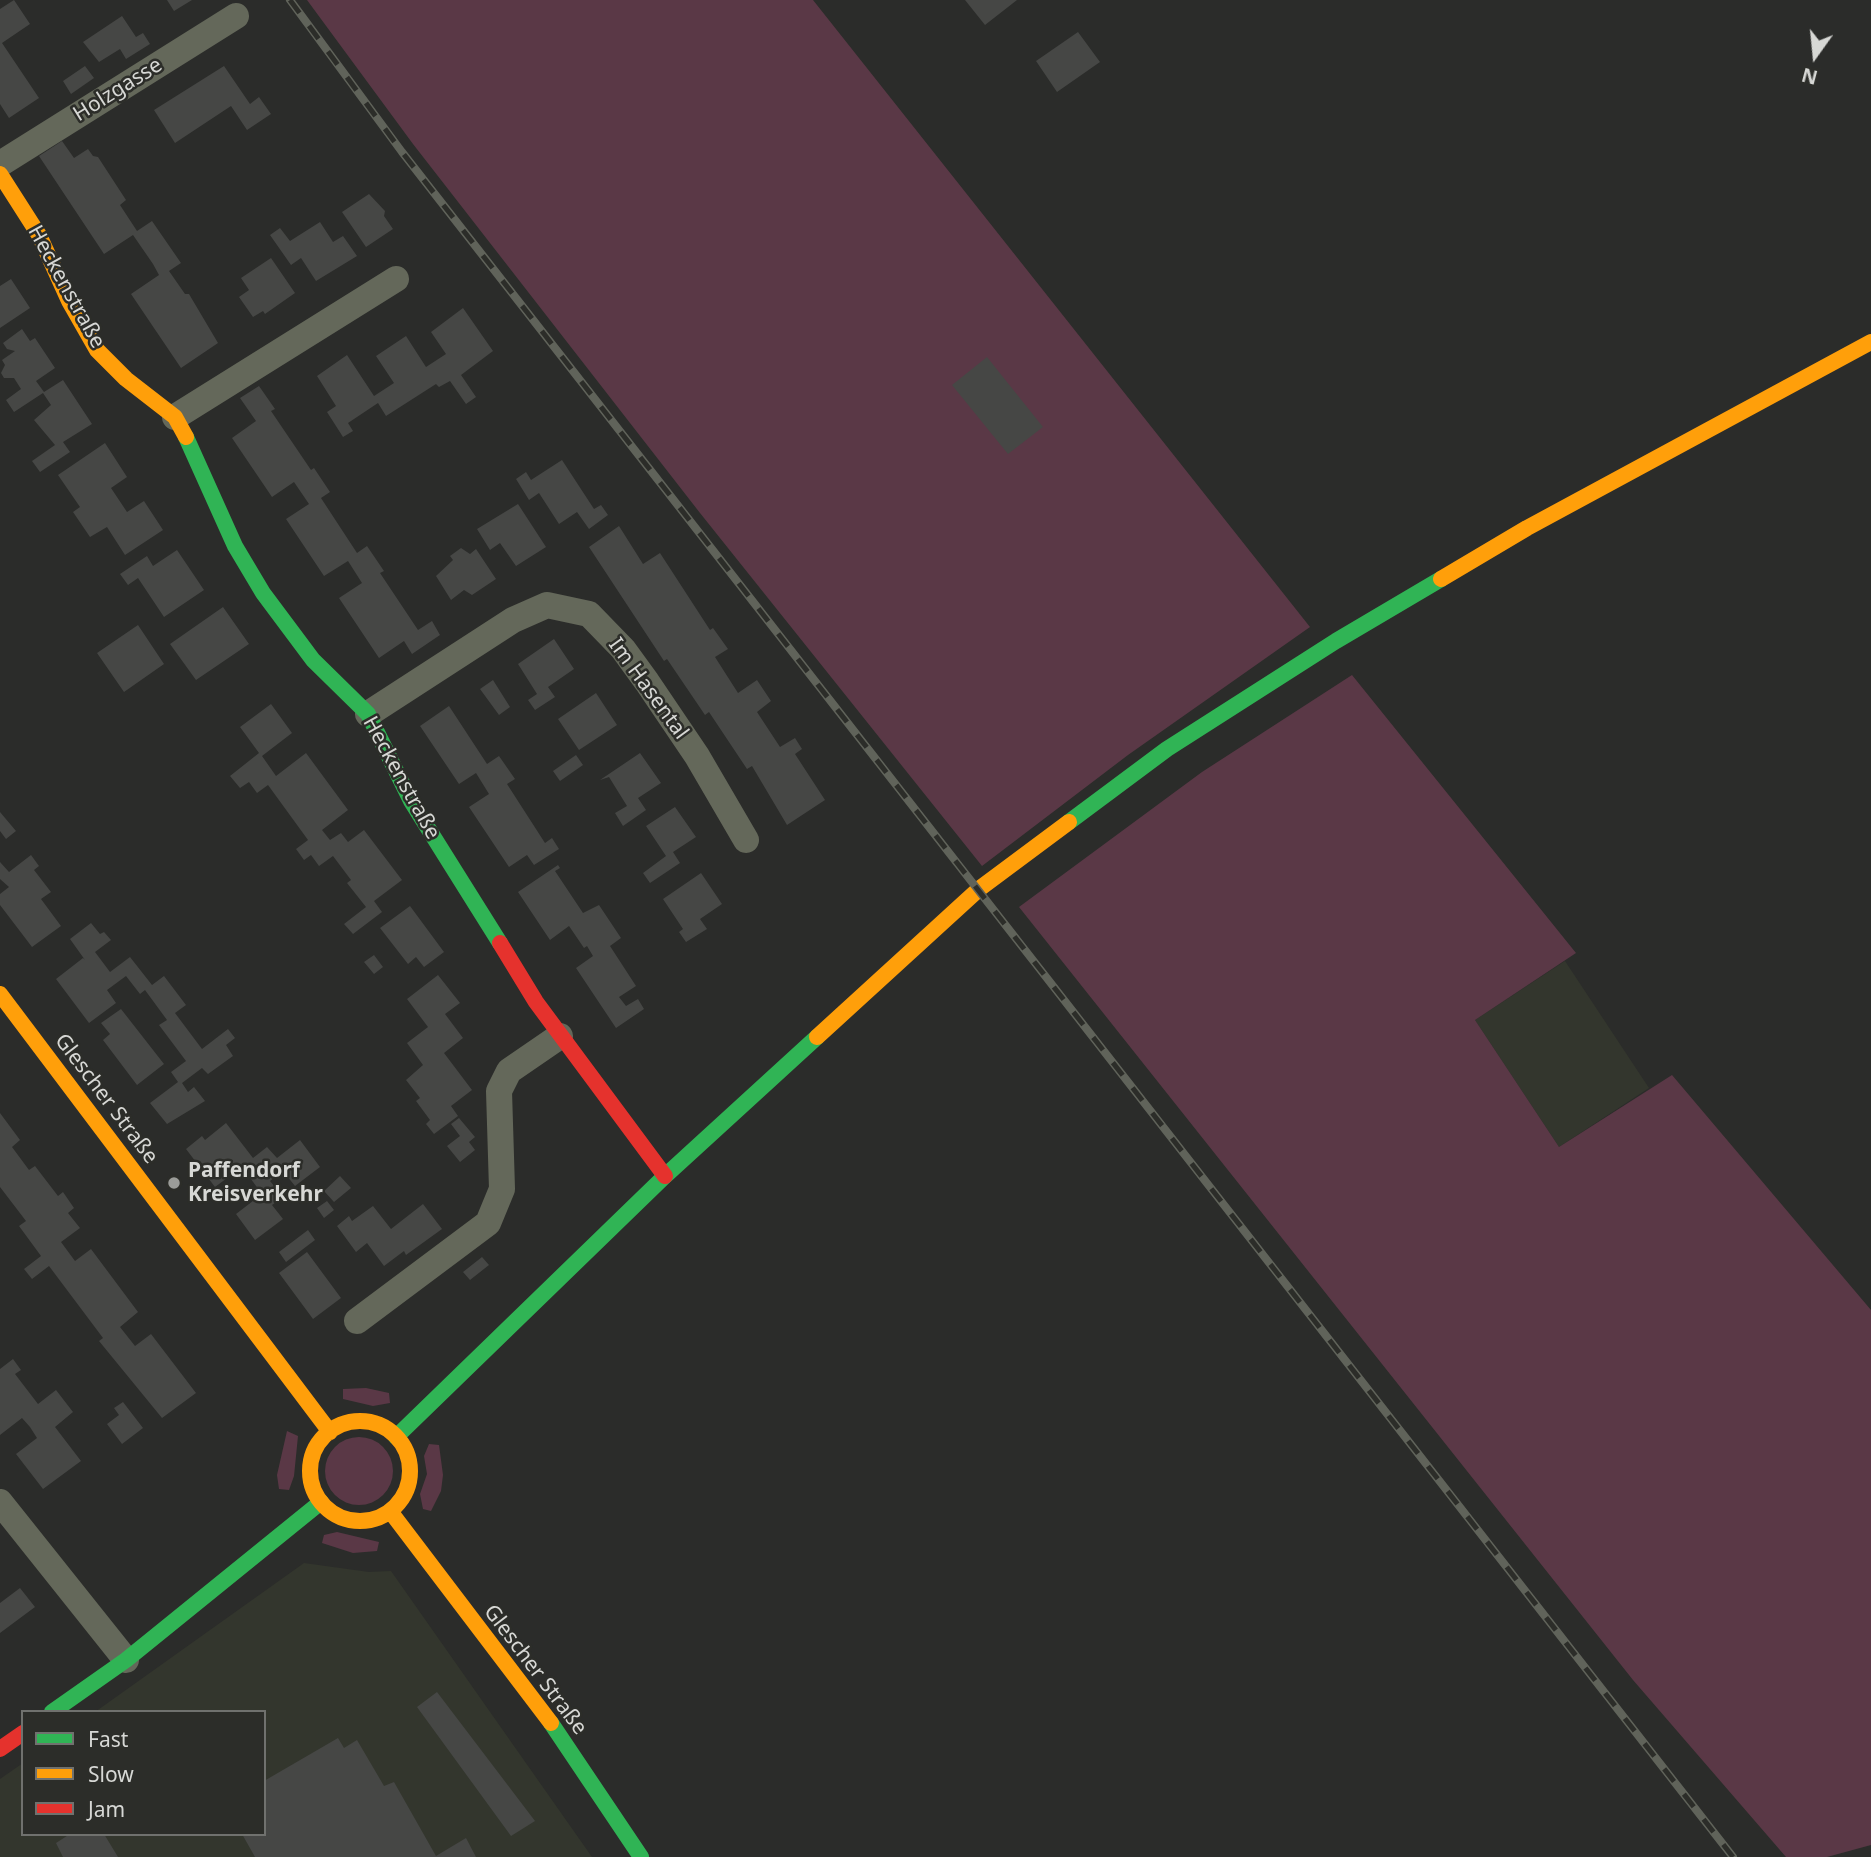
<!DOCTYPE html>
<html>
<head>
<meta charset="utf-8">
<style>
  body { margin:0 }
  #map { position:relative; width:1871px; height:1857px; overflow:hidden; background:#2b2c2a; font-family:"Noto Sans",sans-serif }
  canvas { display:block }
  .legend { position:absolute; left:21px; top:1710px; width:245px; height:126px; box-sizing:border-box; background:#2c2d29; border:2px solid #70716e; margin:0; padding:9px 12px; list-style:none; font-size:21px; color:#d7d8d5 }
  .legend li { display:flex; align-items:center; gap:14px; height:35px }
  .legend b { width:35px; border:2px solid #70716e }
  .north { position:absolute; left:1780px; top:21px; width:70px; height:70px; -webkit-text-stroke:5px #2c2d29; paint-order:stroke; rotate:195deg; font-size:19px; font-weight:700; line-height:28px; text-align:center; color:#d7d8d5 }
  .north::after { content:''; display:block; margin:auto; width:24px; height:32px; background:#d7d8d5; clip-path:polygon(50% 0,100% 100%,50% 72%,0 100%) }
</style>
</head>
<body>
<div id="map">
<canvas width="1871" height="1857"></canvas>
<ul class="legend">
<li><b style="height:9px;background:#30b455"></b>Fast</li>
<li><b style="height:9px;background:#ff9f0a"></b>Slow</li>
<li><b style="height:9px;background:#e5322d"></b>Jam</li>
</ul>
<div class="north">N</div>
</div>
<script>
const context = document.querySelector('canvas').getContext('2d');
context.lineJoin = 'round';
function fillPath(path, color) {
  context.fillStyle = color;
  context.fill(path, 'evenodd');
}
function poly(rows) {
  const path = new Path2D();
  for (const r of rows) {
    if (r.length === 3) {
      path.moveTo(r[0] + r[2], r[1]);
      path.arc(r[0], r[1], r[2], 0, 2 * Math.PI);
      continue;
    }
    path.moveTo(r[0], r[1]);
    for (let i = 2; i < r.length; i += 2) path.lineTo(r[i], r[i + 1]);
  }
  return path;
}
function stroke(path, color, width, dash) {
  context.strokeStyle = color;
  context.lineWidth = width;
  context.lineCap = dash ? 'butt' : 'round';
  context.setLineDash(dash || []);
  context.stroke(path);
}
function write(font, color, halo, rows, align = 'center') {
  context.font = font + ' "Noto Sans",sans-serif';
  context.lineWidth = 5;
  context.setLineDash([]);
  context.textBaseline = 'middle';
  context.strokeStyle = halo;
  context.fillStyle = color;
  for (const [text, x, y, turn = 0] of rows) {
    context.save();
    context.translate(x, y);
    context.rotate((+turn || 0) * Math.PI / 180);
    context.textAlign = isNaN(turn) ? turn : align;
    if (halo) context.strokeText(text, 0, 0);
    context.fillText(text, 0, 0);
    context.restore();
  }
}
fillPath(poly([
  [1565,961,1649,1088,1559,1147,1475,1020],
  [304,1563,369,1572,391,1571,592,1857,0,1857,0,1779,23,1763,23,1834,264,1834,264,1712,95,1712]
]), '#33362d');
fillPath(poly([
  [307,0,813,0,1310,627,1128,755,982,866,700,513,413,144],
  [1352,675,1576,953,1475,1020,1559,1147,1672,1075,1871,1310,1871,1845,1827,1857,1786,1857,1633,1680,1019,907,1202,772],
  [366,1388,389,1393,390,1403,373,1406,343,1399,343,1389],
  [287,1431,298,1436,294,1476,289,1490,279,1489,277,1475],
  [359,1471,34],
  [429,1444,439,1445,443,1475,441,1491,431,1511,423,1509,420,1494,427,1474,424,1456],
  [337,1532,379,1542,377,1551,353,1553,322,1543,324,1535]
]), '#5a3846');
fillPath(poly([
  [14,0,30,24,2,43,39,98,9,118,0,104,0,9],
  [167,0,192,0,174,11],
  [965,0,1017,0,985,25],
  [122,16,136,37,143,33,150,44,126,59,120,49,99,62,83,42],
  [1078,32,1100,62,1057,92,1036,61],
  [85,66,94,78,71,94,63,81],
  [224,66,250,104,259,97,271,114,247,130,231,106,175,143,154,110],
  [62,141,74,158,88,149,93,156,98,157,126,200,120,205,137,231,152,221,181,263,169,271,185,294,189,294,218,343,181,368,131,294,159,275,153,264,133,235,104,254,39,156],
  [369,194,385,211,384,216,393,229,366,247,342,212],
  [320,222,333,242,343,236,357,256,316,281,301,258,291,265,270,235,280,228,290,241],
  [271,258,295,293,265,314,263,311,253,317,239,297,249,290,241,278],
  [11,279,30,308,0,328,0,286],
  [463,308,493,351,461,375,476,397,466,404,450,381,439,387,436,384,386,416,378,403,348,423,353,431,343,437,327,412,336,406,317,376,347,355,374,396,394,383,376,356,406,336,426,367,446,354,431,332],
  [22,329,30,341,35,338,55,368,36,381,44,392,63,380,92,424,63,442,70,452,40,472,32,461,55,445,34,420,51,405,43,393,14,412,6,400,21,389,14,378,4,378,1,373,5,365,2,360,15,351,7,349,3,343],
  [987,357,1043,427,1008,454,952,385],
  [259,386,275,409,271,411,311,470,314,468,330,492,321,498,357,553,367,546,384,571,380,573,418,630,432,621,440,635,412,654,404,641,379,658,339,598,362,583,348,561,324,576,286,519,309,504,294,482,272,497,232,438,256,421,240,398],
  [105,443,127,477,111,488,127,512,144,501,163,530,125,555,107,527,90,537,73,512,80,507,58,475],
  [562,460,594,509,601,505,608,515,589,529,577,512,559,524,539,493,529,500,516,479,526,472,531,480],
  [518,504,546,547,516,566,500,543,490,550,477,529],
  [619,526,643,564,660,553,710,630,713,628,728,649,715,657,738,693,757,680,771,701,757,712,780,747,795,738,802,749,795,754,825,800,787,825,752,766,747,769,709,712,705,715,667,659,664,661,589,547],
  [461,548,470,554,476,549,496,579,472,595,464,590,451,600,436,576,453,560,450,556],
  [177,550,204,590,164,617,138,578,128,585,120,574,147,556,153,566],
  [223,607,249,644,196,680,170,644],
  [138,625,164,664,124,692,97,653],
  [554,639,574,669,548,687,555,697,535,710,528,700,537,694,518,664],
  [493,680,510,707,499,715,480,689],
  [596,693,617,725,579,750,558,719],
  [271,704,292,733,262,756,276,776,306,753,348,810,322,830,330,840,341,833,348,842,364,830,402,880,374,901,382,912,353,934,344,924,366,907,347,883,351,880,333,856,319,866,311,855,304,860,296,849,308,840,268,785,257,793,249,782,240,788,230,776,259,753,240,727],
  [449,706,487,764,499,756,515,779,507,784,545,843,552,838,559,849,534,865,527,855,509,867,469,807,489,794,476,773,459,784,420,726],
  [640,753,661,783,638,798,646,810,623,826,615,813,627,806,609,777,600,780],
  [576,755,583,765,560,781,553,771],
  [675,807,696,837,673,852,680,863,650,883,643,873,666,856,646,826],
  [0,812,16,831,6,839,0,831],
  [31,855,39,866,34,870,51,892,41,899,61,926,32,947,0,905,0,894,9,887,0,879,0,862,9,872],
  [558,865,560,868,555,871,583,913,599,905,621,938,610,946,636,986,619,997,626,1006,638,999,644,1009,616,1028,576,968,593,956,587,946,584,948,569,926,550,940,518,892],
  [701,873,722,904,700,919,707,929,686,942,679,932,683,929,663,899],
  [410,906,444,952,424,967,416,957,408,964,380,928],
  [91,923,100,934,104,932,111,940,95,952,110,972,130,957,152,985,164,976,186,1005,175,1013,202,1049,228,1029,235,1038,226,1045,233,1056,208,1074,202,1068,182,1083,188,1092,194,1087,205,1101,167,1124,150,1103,178,1082,171,1072,186,1061,159,1025,167,1020,145,990,140,994,126,976,107,990,116,1003,89,1023,56,979,83,958,85,960,70,939],
  [374,955,383,967,374,974,364,962],
  [438,975,460,1003,445,1014,463,1038,444,1053,472,1090,451,1106,458,1116,434,1134,426,1124,430,1120,416,1101,420,1098,406,1080,423,1065,407,1043,428,1027,407,999],
  [121,1009,164,1064,137,1085,103,1040,110,1034,101,1023],
  [0,1113,20,1140,12,1147,29,1170,35,1166,58,1196,63,1192,74,1208,68,1213,80,1228,61,1242,75,1261,91,1249,138,1312,120,1327,135,1346,151,1334,196,1393,162,1418,99,1341,103,1338,49,1266,32,1279,24,1269,41,1256,19,1226,26,1221,0,1187],
  [459,1118,475,1137,469,1142,475,1150,460,1162,447,1146,460,1136,451,1124],
  [226,1123,253,1158,267,1147,277,1158,300,1140,320,1167,295,1186,283,1171,270,1181,283,1197,272,1205,283,1219,255,1240,236,1214,262,1194,242,1167,215,1187,186,1149,202,1136,205,1140],
  [340,1176,351,1188,334,1202,324,1191],
  [327,1201,334,1210,324,1218,317,1208],
  [423,1204,442,1229,406,1255,404,1251,384,1266,367,1243,356,1252,337,1226,349,1216,352,1221,373,1206,391,1229],
  [308,1230,315,1240,286,1262,279,1252],
  [307,1252,341,1298,313,1319,279,1273],
  [482,1257,489,1265,470,1280,463,1272],
  [13,1359,21,1370,15,1374,38,1404,56,1390,73,1412,55,1427,81,1461,43,1489,16,1454,37,1438,30,1427,22,1418,0,1435,0,1369],
  [123,1402,143,1428,122,1444,107,1424,119,1415,114,1408],
  [20,1588,35,1607,0,1633,0,1603],
  [437,1692,535,1821,511,1836,417,1707],
  [338,1738,344,1748,357,1740,384,1786,394,1782,436,1856,466,1838,476,1857,255,1857,242,1834,264,1834,264,1781],
  [70,1834,104,1834,118,1857,63,1857,56,1843]
]), '#464745');
stroke(poly([
  [0,164,236,16],
  [175,417,396,279],
  [368,714,513,620,547,605,589,614,623,649,647,682,697,756,746,840],
  [357,1321,488,1223,502,1189,499,1091,509,1071,560,1036],
  [0,1502,126,1660]
]), '#64685a', 26);
stroke(poly([
  [186,437,235,546,263,593,313,660,368,714,411,801,500,943],
  [1069,822,1167,749,1336,641,1441,579],
  [396,1437,665,1176,817,1037],
  [52,1712,126,1660,321,1502],
  [551,1723,641,1857]
]), '#30b455', 16);
stroke(poly([
  [0,174,39,235,69,301,97,350,126,379,175,417,186,437],
  [1441,579,1527,528,1871,342],
  [0,994,330,1432],
  [817,1037,979,889,1069,822],
  [360,1471,50],
  [390,1511,551,1723]
]), '#ff9f0a', 16);
stroke(poly([
  [500,943,536,1002,665,1176],
  [0,1749,23,1733]
]), '#e5322d', 16);
const rail = poly([
  [290,0,402,152,1733,1857]
]);
stroke(rail, '#60635a', 8);
stroke(rail, '#2c2d29', 5, [16]);
for (const [x, y, r, color] of [
  [174,1183,7,"#9b9c99"]
]) {
  const dot = new Path2D();
  dot.arc(x, y, r, 0, 2 * Math.PI);
  context.fillStyle = color;
  context.fill(dot);
  stroke(dot, '#2c2d29', 2.5);
}
write('21px', '#d7d8d5', '#2c2d29', [
  ["Holzgasse",118,90,-32],
  ["Heckenstraße",66,287,61],
  ["Im Hasental",648,689,54],
  ["Heckenstraße",401,778,61],
  ["Glescher Straße",106,1099,53],
  ["Glescher Straße",535,1670,53]
]);
write('bold 21px', '#d7d8d5', '#2c2d29', [
  ["Paffendorf",188,1171],
  ["Kreisverkehr",188,1195]
], 'left');
</script>
</body>
</html>
